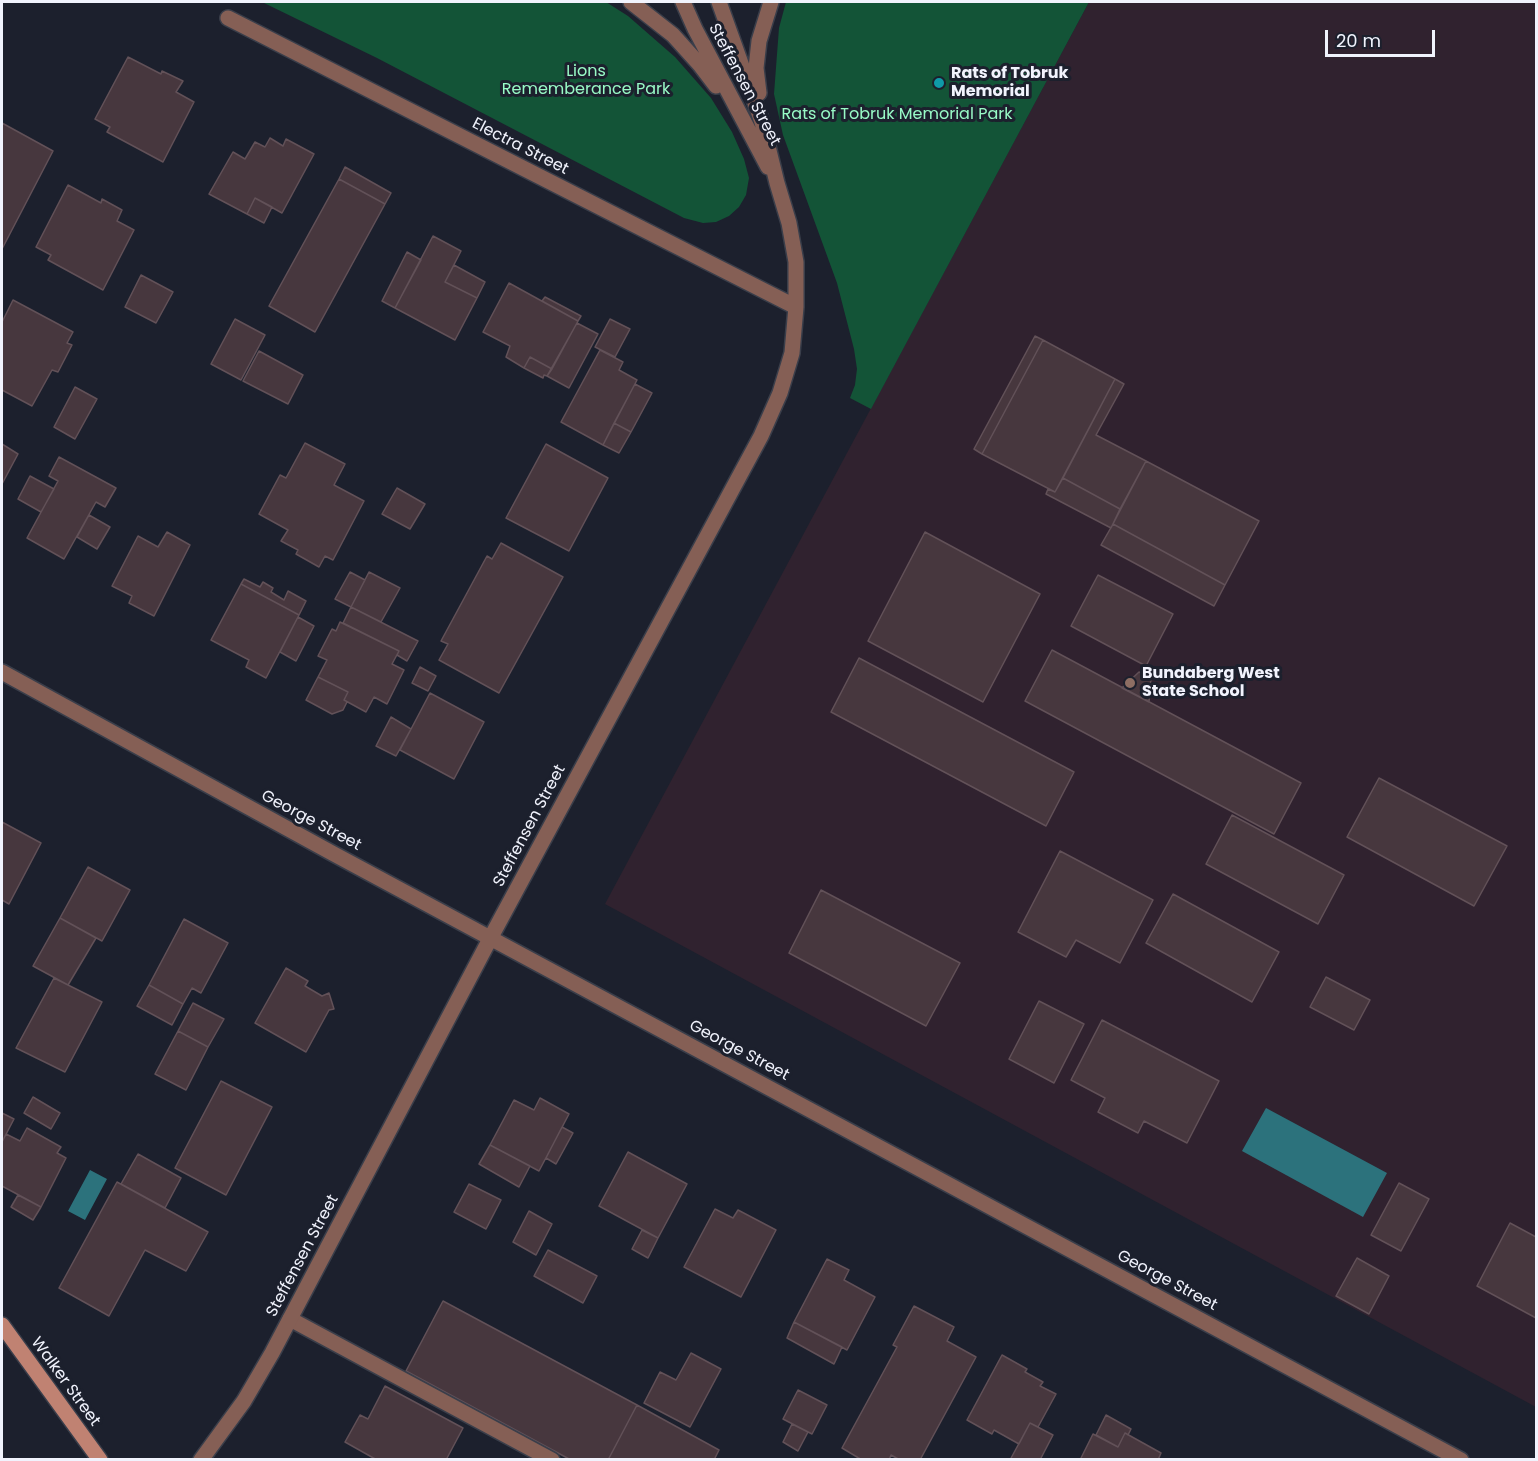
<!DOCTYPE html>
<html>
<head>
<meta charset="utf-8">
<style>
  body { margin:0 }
  #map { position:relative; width:1538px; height:1461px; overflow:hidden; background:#1c202d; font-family:Poppins,sans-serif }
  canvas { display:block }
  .frame { position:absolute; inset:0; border:3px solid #f1f3fd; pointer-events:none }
  .scale { position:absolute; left:1325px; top:30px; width:110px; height:27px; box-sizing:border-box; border:3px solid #f1f3fd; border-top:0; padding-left:8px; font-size:18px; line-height:21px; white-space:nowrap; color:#f1f3fd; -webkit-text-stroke:4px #1c202d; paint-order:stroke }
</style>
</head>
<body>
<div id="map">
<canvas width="1538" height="1461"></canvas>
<div class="frame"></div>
<div class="scale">20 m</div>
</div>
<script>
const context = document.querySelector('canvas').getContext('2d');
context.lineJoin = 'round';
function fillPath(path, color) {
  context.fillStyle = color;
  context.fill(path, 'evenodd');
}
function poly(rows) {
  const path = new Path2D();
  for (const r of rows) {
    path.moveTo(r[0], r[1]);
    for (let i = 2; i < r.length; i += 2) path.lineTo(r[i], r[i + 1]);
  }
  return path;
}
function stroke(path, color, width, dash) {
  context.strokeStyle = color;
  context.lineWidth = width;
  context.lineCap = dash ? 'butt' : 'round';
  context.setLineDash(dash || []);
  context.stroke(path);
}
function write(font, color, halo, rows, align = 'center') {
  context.font = font + ' Poppins,sans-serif';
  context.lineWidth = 6;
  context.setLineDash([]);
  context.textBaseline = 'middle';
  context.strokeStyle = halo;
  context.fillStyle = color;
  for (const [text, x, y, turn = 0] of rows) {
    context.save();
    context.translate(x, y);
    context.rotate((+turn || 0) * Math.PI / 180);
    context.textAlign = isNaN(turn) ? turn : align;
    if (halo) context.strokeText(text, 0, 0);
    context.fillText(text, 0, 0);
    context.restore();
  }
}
fillPath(poly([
  [1089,2,1536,2,1536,1407,605,904]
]), '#30222f');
fillPath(poly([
  [262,2,606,2,628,16,675,57,711,98,732,132,744,159,749,178,746,195,739,207,729,216,716,222,703,223,684,218,377,58],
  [786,2,1089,2,871,409,850,398,855,385,857,369,854,349,837,283,783,135,774,94,779,28]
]), '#135437');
fillPath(poly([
  [1266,1108,1387,1173,1363,1217,1242,1151],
  [90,1170,107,1179,85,1220,68,1211]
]), '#2c727c');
const building = poly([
  [128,57,161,74,162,71,183,81,176,92,194,102,163,162,107,132,110,127,95,119,128,57],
  [2,123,53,151,2,249,2,123],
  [270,138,283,146,286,139,314,154,282,213,255,198,247,214,209,194,233,152,245,159,255,142,265,147,270,138],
  [345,167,391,193,385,204,339,179,345,167],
  [339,179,385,204,315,332,269,306,339,179],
  [68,185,101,203,102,199,122,210,117,221,134,230,103,290,48,260,51,255,36,247,68,185],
  [255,198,272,207,264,223,247,214,255,198],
  [433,236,461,251,445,282,477,298,455,340,395,308,433,236],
  [407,252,421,260,395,308,382,301,407,252],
  [454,265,485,282,477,298,445,282,454,265],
  [141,275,173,292,156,323,125,307,141,275],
  [509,283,578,321,552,369,530,357,524,368,506,357,510,346,483,332,509,283],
  [545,297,581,316,578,321,542,301,545,297],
  [13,300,73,332,67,343,72,345,58,372,52,370,32,406,2,390,2,322,13,300],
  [235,319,265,335,241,380,211,364,235,319],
  [610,319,630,329,615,357,595,347,610,319],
  [577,323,598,334,569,388,547,376,577,323],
  [1035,336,1043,340,982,454,974,449,1035,336],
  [1043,340,1115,379,1055,492,982,454,1043,340],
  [600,350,623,362,619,370,637,380,603,445,561,422,600,350],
  [259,351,303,375,288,404,243,381,259,351],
  [530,357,552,369,547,376,544,375,543,378,524,368,530,357],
  [1115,379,1124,384,1096,435,1146,461,1120,509,1063,478,1115,379],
  [635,384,652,393,631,432,614,423,635,384],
  [75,387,97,399,75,439,54,427,75,387],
  [614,423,631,432,619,453,603,445,614,423],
  [305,443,345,464,334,485,364,501,333,560,325,556,319,567,296,554,298,550,281,541,288,530,259,514,280,475,286,478,305,443],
  [2,444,18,454,2,484,2,444],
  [546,444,608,478,569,551,506,518,546,444],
  [59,457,116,488,105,507,96,502,64,559,27,538,58,481,49,476,59,457],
  [1146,461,1259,521,1225,585,1113,524,1146,461],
  [30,476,54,489,41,512,18,499,30,476],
  [1063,478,1120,509,1111,528,1046,494,1048,489,1055,492,1063,478],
  [397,488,425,504,410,529,382,514,397,488],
  [89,515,110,527,97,549,77,537,89,515],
  [1113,524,1225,585,1214,606,1101,545,1113,524],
  [167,532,190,545,154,616,129,603,132,596,112,586,138,536,158,547,167,532],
  [925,532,1040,594,983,702,868,641,925,532],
  [501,543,563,577,499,693,439,660,448,644,441,641,487,556,492,559,501,543],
  [350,572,365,580,351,607,335,599,350,572],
  [369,572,400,588,381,622,351,607,369,572],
  [1098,575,1173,614,1146,666,1071,626,1098,575],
  [244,579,260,587,263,582,273,588,271,592,284,600,288,591,306,601,299,615,241,584,244,579],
  [241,584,299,615,266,678,246,667,249,660,211,640,241,584],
  [351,607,418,641,407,661,397,655,399,651,343,623,351,607],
  [298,617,314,626,296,661,280,652,298,617],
  [340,622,399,651,392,664,404,670,387,704,374,697,366,712,344,700,348,692,318,677,327,660,318,656,332,629,336,631,340,622],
  [1052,650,1301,783,1274,834,1025,701,1052,650],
  [859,658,1074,772,1046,826,831,712,859,658],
  [420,667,436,676,428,691,412,683,420,667],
  [1139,672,1151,678,1149,702,1122,688,1139,672],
  [318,677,348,692,344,700,347,702,343,710,332,714,306,700,318,677],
  [430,693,484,722,454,779,400,750,430,693],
  [391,717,411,729,396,756,376,746,391,717],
  [1379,778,1507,846,1474,906,1347,837,1379,778],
  [1232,815,1344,875,1318,924,1206,864,1232,815],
  [2,822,41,843,9,904,2,900,2,822],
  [1060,851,1153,900,1120,963,1076,940,1066,957,1018,932,1060,851],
  [88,867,130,890,102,941,60,918,88,867],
  [821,890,960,963,926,1026,789,953,821,890],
  [1173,894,1279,952,1252,1002,1146,943,1173,894],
  [60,918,96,938,68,985,33,966,60,918],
  [184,919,228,943,201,993,192,988,183,1004,149,985,184,919],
  [286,968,308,981,305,986,322,996,329,993,334,1009,329,1010,306,1052,255,1023,286,968],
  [1326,977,1370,1000,1354,1030,1310,1007,1326,977],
  [54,978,102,1002,65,1072,16,1048,54,978],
  [149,985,183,1004,172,1025,137,1006,149,985],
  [1039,1001,1084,1024,1054,1083,1009,1059,1039,1001],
  [193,1003,224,1019,208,1047,178,1031,193,1003],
  [1102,1020,1219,1081,1187,1143,1144,1121,1138,1133,1098,1112,1105,1098,1071,1080,1102,1020],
  [178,1031,208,1047,186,1090,155,1074,178,1031],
  [221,1081,272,1107,226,1195,175,1168,221,1081],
  [33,1097,60,1113,51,1129,24,1113,33,1097],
  [540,1098,569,1114,539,1171,490,1145,514,1100,534,1110,540,1098],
  [2,1113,14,1119,2,1142,2,1113],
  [562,1127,573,1133,556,1164,546,1158,562,1127],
  [27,1128,61,1147,57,1153,66,1158,41,1207,2,1186,2,1142,6,1134,20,1141,27,1128],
  [490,1145,530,1166,519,1187,479,1164,490,1145],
  [628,1152,687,1184,658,1238,599,1206,628,1152],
  [138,1154,181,1178,165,1208,121,1184,138,1154],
  [117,1182,208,1232,186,1271,145,1250,109,1316,59,1288,117,1182],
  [1399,1183,1429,1199,1401,1251,1371,1235,1399,1183],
  [469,1184,501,1200,486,1229,454,1212,469,1184],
  [18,1195,41,1207,33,1220,11,1207,18,1195],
  [715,1209,733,1218,738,1210,776,1230,741,1297,684,1267,715,1209],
  [529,1211,552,1224,536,1255,513,1242,529,1211],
  [1510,1223,1536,1237,1536,1318,1477,1286,1510,1223],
  [642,1230,658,1238,648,1258,632,1249,642,1230],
  [548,1250,597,1276,583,1303,534,1276,548,1250],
  [1357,1258,1389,1276,1369,1314,1336,1296,1357,1258],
  [827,1259,849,1270,844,1280,875,1297,847,1350,794,1322,827,1259],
  [443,1301,637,1405,608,1460,571,1460,406,1371,443,1301],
  [914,1306,954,1327,947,1341,976,1357,920,1460,900,1460,891,1455,889,1460,862,1460,842,1448,897,1347,893,1345,914,1306],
  [794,1322,842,1347,834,1364,787,1338,794,1322],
  [691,1353,721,1369,690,1427,644,1403,660,1372,676,1380,691,1353],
  [1002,1355,1027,1369,1025,1372,1043,1382,1040,1386,1056,1394,1038,1427,1030,1423,1019,1444,994,1430,992,1434,967,1420,1002,1355],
  [385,1386,463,1428,446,1460,377,1460,345,1442,360,1415,368,1419,385,1386],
  [798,1390,827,1405,812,1434,783,1419,798,1390],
  [637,1405,719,1450,714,1460,608,1460,637,1405],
  [1106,1415,1131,1429,1128,1435,1125,1433,1118,1447,1096,1435,1106,1415],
  [1030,1423,1053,1435,1040,1460,1010,1460,1030,1423],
  [792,1424,808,1432,798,1451,783,1442,792,1424],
  [1125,1433,1161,1453,1158,1460,1080,1460,1093,1434,1118,1447,1125,1433]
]);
fillPath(building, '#47373e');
stroke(building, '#625158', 1.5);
const lane = poly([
  [290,1319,552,1460]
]);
const street = poly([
  [631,2,673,35,700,65,716,86],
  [683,2,695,29,768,167],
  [228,18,796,307],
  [759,93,756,68,759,41,771,2],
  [2,672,332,853,1461,1460],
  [201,1460,244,1401,272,1353,491,937,761,436,780,393,792,353,796,307,796,262,789,223,777,183,762,122,719,2]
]);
const secondary = poly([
  [2,1325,100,1460]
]);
stroke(lane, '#3a3e4a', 18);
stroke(street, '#3a3e4a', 18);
stroke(secondary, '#3a3e4a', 18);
stroke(lane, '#855f55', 15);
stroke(street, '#855f55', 15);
stroke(secondary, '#c08272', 15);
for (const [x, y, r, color] of [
  [939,83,6,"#0f9aa8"],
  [1130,683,6,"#8d6e63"]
]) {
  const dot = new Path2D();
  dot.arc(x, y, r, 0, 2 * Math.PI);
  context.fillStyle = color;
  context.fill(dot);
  stroke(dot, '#1c202d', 2);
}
write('16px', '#98fac6', '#1c202d', [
  ["Lions",586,72],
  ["Rememberance Park",586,90],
  ["Rats of Tobruk Memorial Park",897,115]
]);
write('bold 16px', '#f1f3fd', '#1c202d', [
  ["Rats of Tobruk",951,74],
  ["Memorial",951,92],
  ["Bundaberg West",1142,674],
  ["State School",1142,692]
], 'left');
write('16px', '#f1f3fd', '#1c202d', [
  ["Steffensen Street",744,85,62],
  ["Electra Street",520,147,27],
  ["George Street",311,821,28],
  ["Steffensen Street",530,826,-62],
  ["George Street",739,1051,28],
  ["Steffensen Street",303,1256,-62],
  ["George Street",1167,1281,28],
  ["Walker Street",65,1382,54]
]);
</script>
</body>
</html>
